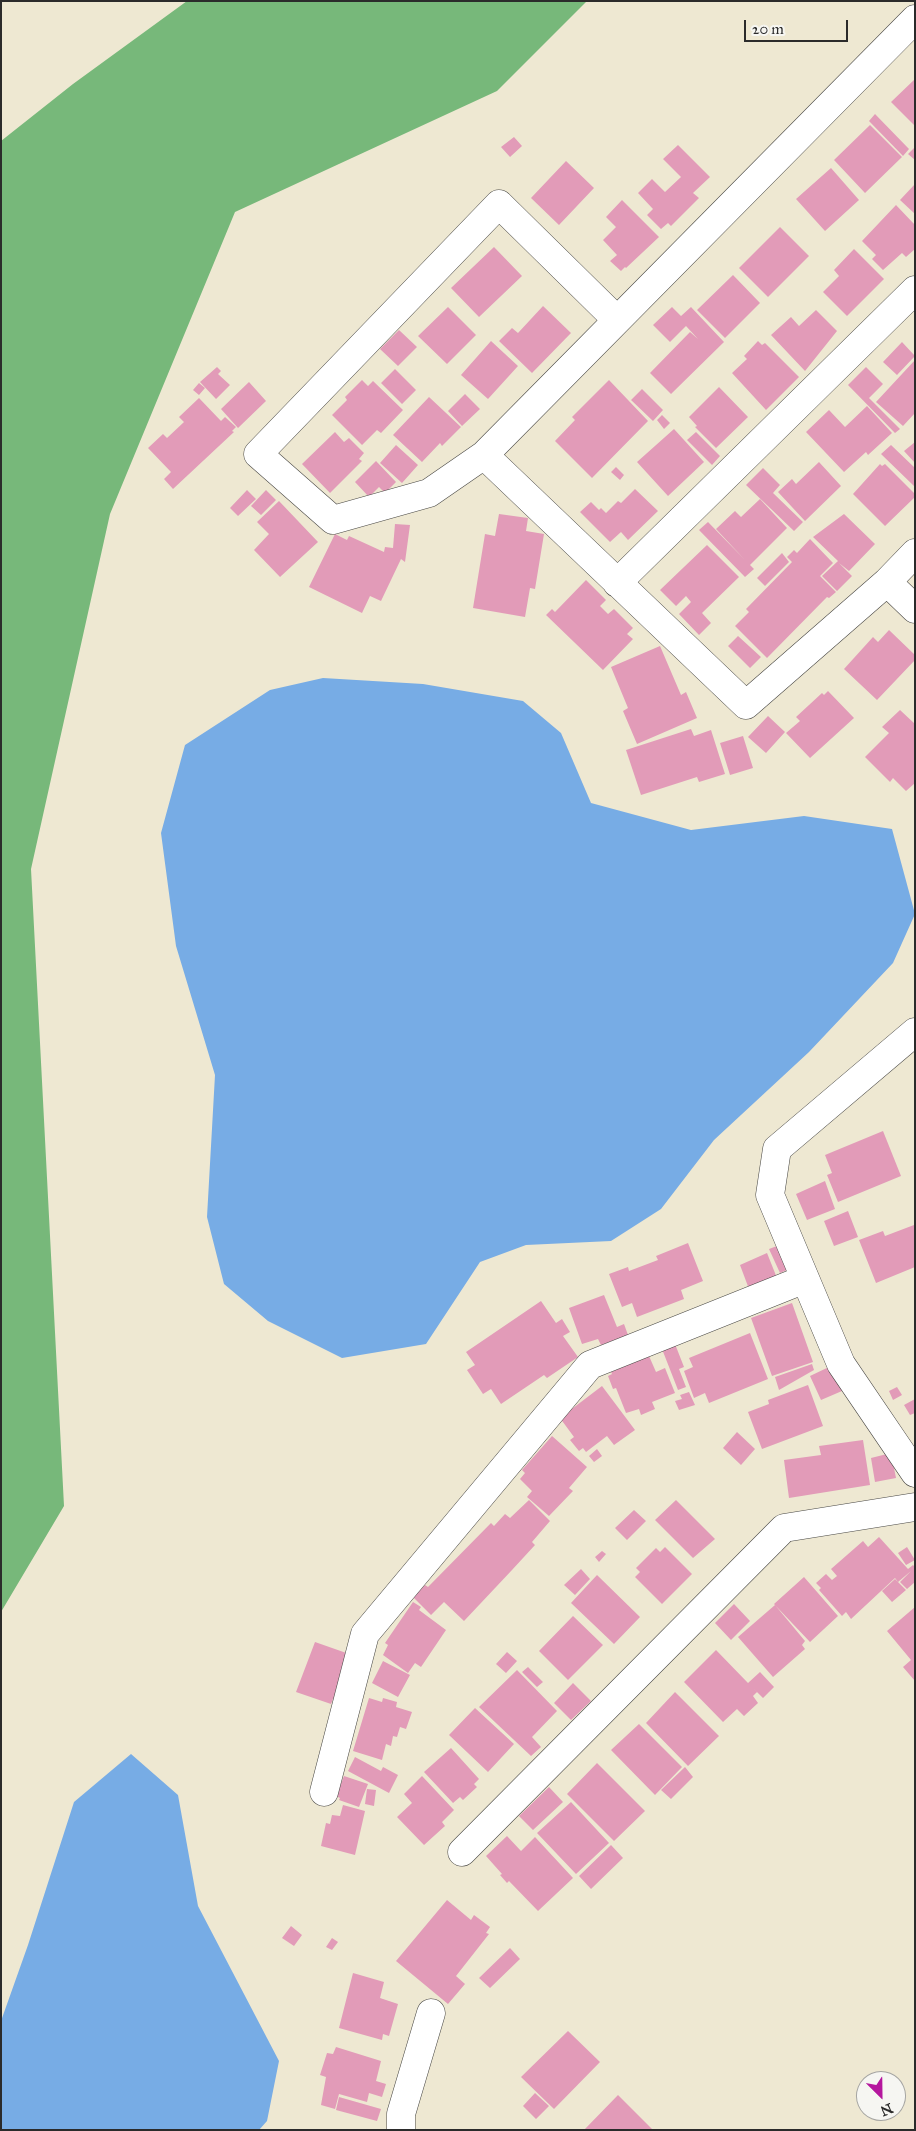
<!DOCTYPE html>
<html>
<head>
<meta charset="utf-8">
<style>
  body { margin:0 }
  #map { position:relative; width:916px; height:2131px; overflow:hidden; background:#eee8d2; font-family:"IM FELL Great Primer",serif }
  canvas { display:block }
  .frame { position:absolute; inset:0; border:2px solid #2b2b2b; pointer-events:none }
  .north { position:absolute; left:856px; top:2071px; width:50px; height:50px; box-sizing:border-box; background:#f6f6f2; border:1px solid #a5a5a2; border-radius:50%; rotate:157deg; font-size:14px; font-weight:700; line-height:20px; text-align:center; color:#2b2b2b }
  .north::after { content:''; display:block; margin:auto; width:18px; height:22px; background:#b5179e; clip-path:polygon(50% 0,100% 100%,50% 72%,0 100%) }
  .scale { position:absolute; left:744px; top:20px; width:104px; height:22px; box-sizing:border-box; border:2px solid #2b2b2b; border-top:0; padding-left:6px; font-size:15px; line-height:18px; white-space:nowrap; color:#2b2b2b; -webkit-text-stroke:4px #f6f6f2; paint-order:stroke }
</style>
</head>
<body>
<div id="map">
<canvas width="916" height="2131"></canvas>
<div class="frame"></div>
<div class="north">N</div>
<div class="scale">20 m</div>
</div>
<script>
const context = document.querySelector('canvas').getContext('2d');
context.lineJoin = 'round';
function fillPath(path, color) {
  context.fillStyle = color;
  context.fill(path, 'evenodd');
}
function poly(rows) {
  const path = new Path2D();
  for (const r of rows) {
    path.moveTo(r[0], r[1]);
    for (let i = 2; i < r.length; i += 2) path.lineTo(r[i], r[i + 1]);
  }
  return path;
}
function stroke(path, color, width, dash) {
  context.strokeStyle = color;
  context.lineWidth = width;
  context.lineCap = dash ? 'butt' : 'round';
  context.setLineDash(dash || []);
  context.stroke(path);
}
fillPath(poly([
  [187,1,587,1,497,91,235,212,110,514,31,869,64,1506,1,1612,1,141,73,84]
]), '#77b87a');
fillPath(poly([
  [323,678,423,684,523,701,561,733,591,803,691,830,804,816,892,829,915,914,893,963,809,1052,714,1140,661,1209,611,1241,526,1245,480,1262,426,1344,342,1358,268,1321,224,1284,207,1217,215,1075,176,946,161,833,185,745,270,690],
  [131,1754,178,1795,198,1906,279,2061,267,2121,259,2130,1,2130,1,2021,28,1945,74,1802]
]), '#77ace5');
fillPath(poly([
  [915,79,915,126,891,102],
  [875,114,909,149,903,156,869,121],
  [870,125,902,157,865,193,834,160],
  [514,137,522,146,510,157,501,147],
  [678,145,710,177,693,193,699,198,671,226,668,223,661,229,647,215,653,209,638,193,652,179,665,192,681,177,663,159],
  [915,147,915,160,908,154],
  [566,161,594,188,559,225,531,198],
  [831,168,859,200,825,231,796,199],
  [915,184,915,214,900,200],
  [622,200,659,237,626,268,625,267,621,271,610,261,617,255,603,240,616,227,606,217],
  [896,205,915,225,915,249,906,257,902,253,883,270,872,259,876,255,862,241],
  [780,227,809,256,768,297,739,268],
  [494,247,522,276,479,317,451,288],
  [854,249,884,279,847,316,823,292,839,276,834,270],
  [733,275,760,303,725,338,697,310],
  [543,306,571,333,532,373,499,341,512,328,518,333],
  [448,307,476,335,447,364,418,336],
  [672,307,681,316,691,307,724,342,671,394,650,373,690,332,698,339,686,326,670,342,653,325],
  [816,310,837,331,805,371,771,335,791,317,799,326],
  [399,330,417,347,398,366,380,349],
  [491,341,518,366,488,399,461,375],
  [758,341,762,345,765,343,799,377,766,410,732,373,747,359,744,356],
  [902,342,915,356,897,375,883,362],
  [915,360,915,413,903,426,876,402],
  [217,367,221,371,218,374,230,385,216,399,200,382],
  [866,367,883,384,869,398,900,429,895,433,848,385],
  [395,369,416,390,402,404,381,383],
  [362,380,368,386,373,381,403,410,381,433,377,430,362,445,332,415,347,400,345,397],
  [609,380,648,421,592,478,555,441,575,420,572,417],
  [249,382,266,401,238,428,221,409],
  [199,383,205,388,199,395,193,390],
  [719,387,748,417,716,448,695,427,697,426,689,417],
  [642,389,663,410,653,421,631,400],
  [465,394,480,409,462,426,448,411],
  [429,397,461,427,442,446,440,443,422,462,393,435],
  [199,398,221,421,225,417,236,427,232,431,234,432,173,489,164,479,171,472,148,448,163,434,167,438,184,422,179,417],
  [867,406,892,433,868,455,866,452,844,472,806,432,829,410,845,427],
  [662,415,670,423,664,429,657,420],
  [674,429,704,462,668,496,637,462],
  [335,432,344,442,349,438,364,453,359,459,362,461,330,493,302,464],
  [696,432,720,456,712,465,687,440],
  [915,442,915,463,904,451],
  [396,445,418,465,402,483,380,463],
  [891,445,915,468,915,487,881,454],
  [376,461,396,482,385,493,379,487,369,497,355,482],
  [819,462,841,486,805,521,778,492,792,479,796,484],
  [880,464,882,466,885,464,915,494,915,497,885,526,853,494],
  [616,467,624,475,620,480,611,472],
  [763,468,780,485,773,493,803,522,794,531,746,485],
  [635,489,658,511,628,540,621,532,610,542,580,512,591,502,599,510,601,508,606,513,618,501,621,503],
  [247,490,256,499,238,516,230,508],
  [266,490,276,500,261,515,251,506],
  [760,499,787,528,750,565,754,569,745,577,699,530,708,522,745,560,716,529,735,511,741,517],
  [279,501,318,542,280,577,254,550,269,534,257,522],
  [499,514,528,518,526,531,544,534,535,589,530,588,525,617,473,608,485,534,495,536],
  [844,514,875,544,849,571,839,563,852,576,837,591,822,576,838,561,813,537],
  [395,524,410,525,405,562,401,559,381,601,370,596,362,613,309,587,335,534,347,540,349,536,384,552,385,547,393,548],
  [810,539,833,563,820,576,836,592,829,598,827,597,767,658,735,626,749,612,746,609,792,562,787,557,794,550,797,553],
  [707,545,739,577,702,613,711,623,699,635,679,614,691,602,686,596,676,606,660,590],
  [782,553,789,562,765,586,757,578],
  [586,580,606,600,600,606,608,614,614,609,633,628,627,634,633,639,603,670,546,615,552,609,555,612],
  [889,630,915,655,915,660,877,700,844,669,873,637,878,642],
  [738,636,761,657,750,668,728,646],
  [660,646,681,695,686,692,697,718,637,744,623,711,628,708,611,667],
  [828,691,854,718,810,758,786,733,800,721,796,717,822,693,824,695],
  [900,710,915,724,915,783,906,791,893,778,890,782,865,757,889,733,882,727],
  [768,716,785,732,766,753,748,737],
  [691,729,694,736,711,730,725,774,699,782,697,777,641,795,626,750],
  [743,736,753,768,730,775,720,743],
  [883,1131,901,1176,838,1202,827,1175,832,1173,825,1155],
  [825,1181,835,1209,807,1220,796,1194],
  [848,1211,858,1237,834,1246,824,1221],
  [914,1225,915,1267,876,1283,859,1240,883,1231,885,1236],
  [688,1243,703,1281,681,1290,684,1299,637,1317,632,1303,622,1307,609,1274,628,1267,629,1271,658,1260,656,1256],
  [777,1246,787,1270,780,1273,769,1249],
  [767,1253,777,1278,749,1289,740,1265],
  [604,1295,617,1327,624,1324,628,1335,601,1345,598,1339,582,1344,569,1308],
  [541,1301,556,1323,562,1319,570,1332,563,1336,578,1357,547,1378,544,1375,501,1404,491,1389,483,1394,467,1370,475,1365,466,1352],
  [792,1303,813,1362,772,1376,751,1318],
  [750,1333,768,1379,709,1403,705,1393,694,1398,684,1371,693,1367,689,1358],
  [675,1344,684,1367,679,1369,686,1387,678,1390,662,1349],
  [649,1356,656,1372,665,1368,675,1393,652,1402,655,1409,641,1415,639,1409,626,1413,616,1388,613,1389,608,1376,612,1374,611,1372],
  [812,1364,814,1370,779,1390,775,1377],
  [831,1366,842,1391,821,1400,810,1376],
  [808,1385,823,1426,762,1449,748,1412,769,1404,768,1400],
  [602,1386,635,1430,614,1445,607,1436,586,1452,583,1448,579,1451,570,1440,574,1437,560,1418],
  [897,1387,902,1395,893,1400,889,1391],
  [689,1392,695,1405,679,1410,675,1401,682,1399,680,1395],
  [915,1399,915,1413,910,1415,904,1405],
  [737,1432,755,1449,741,1465,723,1448],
  [552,1436,587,1467,569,1488,573,1491,549,1516,527,1497,532,1491,520,1479,525,1473,522,1470],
  [863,1440,870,1485,789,1498,784,1460,821,1455,819,1446],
  [597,1449,602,1456,594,1462,589,1456],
  [891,1453,896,1478,875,1482,871,1458],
  [529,1500,550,1521,532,1542,535,1545,512,1570,464,1621,444,1602,431,1615,413,1597,425,1585,428,1587,491,1523,494,1526,505,1514,510,1518],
  [676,1500,715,1539,693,1558,655,1520],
  [634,1510,646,1521,627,1540,615,1528],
  [879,1537,908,1569,913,1565,915,1567,915,1582,907,1589,900,1582,911,1571,898,1582,895,1578,851,1619,846,1612,842,1616,819,1590,821,1588,816,1583,826,1574,832,1580,837,1576,831,1569,863,1541,868,1547],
  [665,1547,692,1574,662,1604,635,1577,640,1572,636,1568,656,1548,660,1552],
  [907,1547,915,1560,906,1565,898,1553],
  [602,1551,606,1554,599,1562,595,1557],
  [581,1569,590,1579,575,1595,564,1585],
  [597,1575,640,1617,614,1644,571,1603],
  [804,1577,838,1616,810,1642,774,1604],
  [895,1579,906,1590,892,1602,882,1591],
  [413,1602,421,1607,419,1610,446,1630,421,1667,415,1663,408,1673,383,1655,388,1645,385,1643],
  [734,1604,750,1621,731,1640,715,1623],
  [775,1605,805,1641,802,1645,805,1649,773,1677,738,1637],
  [915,1607,915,1681,903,1667,911,1660,887,1631],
  [573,1616,603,1645,568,1680,539,1651],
  [315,1642,352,1655,337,1701,333,1699,331,1704,296,1692],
  [716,1650,748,1683,760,1672,774,1687,763,1698,753,1688,757,1692,753,1696,758,1703,744,1716,737,1709,723,1722,684,1682],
  [507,1652,517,1661,506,1673,496,1664],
  [383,1661,410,1675,398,1697,372,1683],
  [528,1667,543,1682,537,1687,522,1672],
  [517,1670,557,1711,532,1737,541,1747,531,1756,479,1707],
  [573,1683,591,1701,571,1720,554,1703],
  [675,1692,719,1736,688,1766,646,1723],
  [369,1698,382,1702,383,1698,397,1702,396,1707,412,1712,406,1729,400,1727,397,1737,393,1736,391,1746,386,1744,382,1760,353,1751],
  [475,1708,514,1744,488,1772,449,1735],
  [639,1724,682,1767,655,1795,611,1750],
  [451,1748,479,1779,474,1784,477,1787,463,1800,460,1797,453,1803,424,1772],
  [355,1757,381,1771,383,1767,398,1775,389,1793,348,1771],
  [597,1763,645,1811,614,1841,567,1794],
  [685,1767,693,1777,671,1799,661,1790],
  [344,1776,368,1784,359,1807,339,1800,340,1798,336,1796],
  [422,1776,454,1810,442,1822,445,1826,424,1845,397,1817,412,1803,404,1794],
  [549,1787,563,1802,533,1830,519,1816],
  [367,1789,376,1790,374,1806,365,1804],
  [571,1802,609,1843,576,1874,537,1833],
  [343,1805,365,1811,355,1855,321,1846,326,1823,330,1824,332,1815,340,1816],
  [507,1836,521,1851,535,1837,573,1878,538,1911,509,1881,507,1883,500,1875,502,1874,486,1856],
  [611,1845,623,1858,591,1889,579,1876],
  [447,1900,471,1920,474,1915,490,1927,486,1933,489,1934,456,1976,465,1984,448,2004,396,1961],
  [291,1926,302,1935,294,1946,282,1938],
  [332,1938,338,1942,332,1950,326,1947],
  [510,1948,520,1959,490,1988,479,1978],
  [353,1973,384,1982,380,1998,398,2004,389,2036,383,2034,382,2040,339,2028],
  [568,2031,600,2062,554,2109,521,2077],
  [336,2047,381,2061,376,2081,386,2084,382,2097,369,2093,367,2102,339,2094,335,2109,321,2105,326,2077,320,2075,327,2053,333,2054],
  [535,2093,549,2106,536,2119,523,2106],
  [618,2095,653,2130,584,2130],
  [339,2097,381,2109,377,2121,336,2110]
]), '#e29bb8');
const minor = poly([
  [915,19,484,455,746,705,887,582,915,553],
  [484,455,429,493,333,520,258,454,499,204,617,320],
  [887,582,915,609],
  [617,583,915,290],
  [915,1032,777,1149,770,1195,841,1364,915,1473],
  [324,1792,365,1634,590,1365,805,1279],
  [462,1852,784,1528,915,1507],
  [401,2130,401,2114,431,2013]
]);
stroke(minor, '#484744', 29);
stroke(minor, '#fff', 28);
</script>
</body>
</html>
